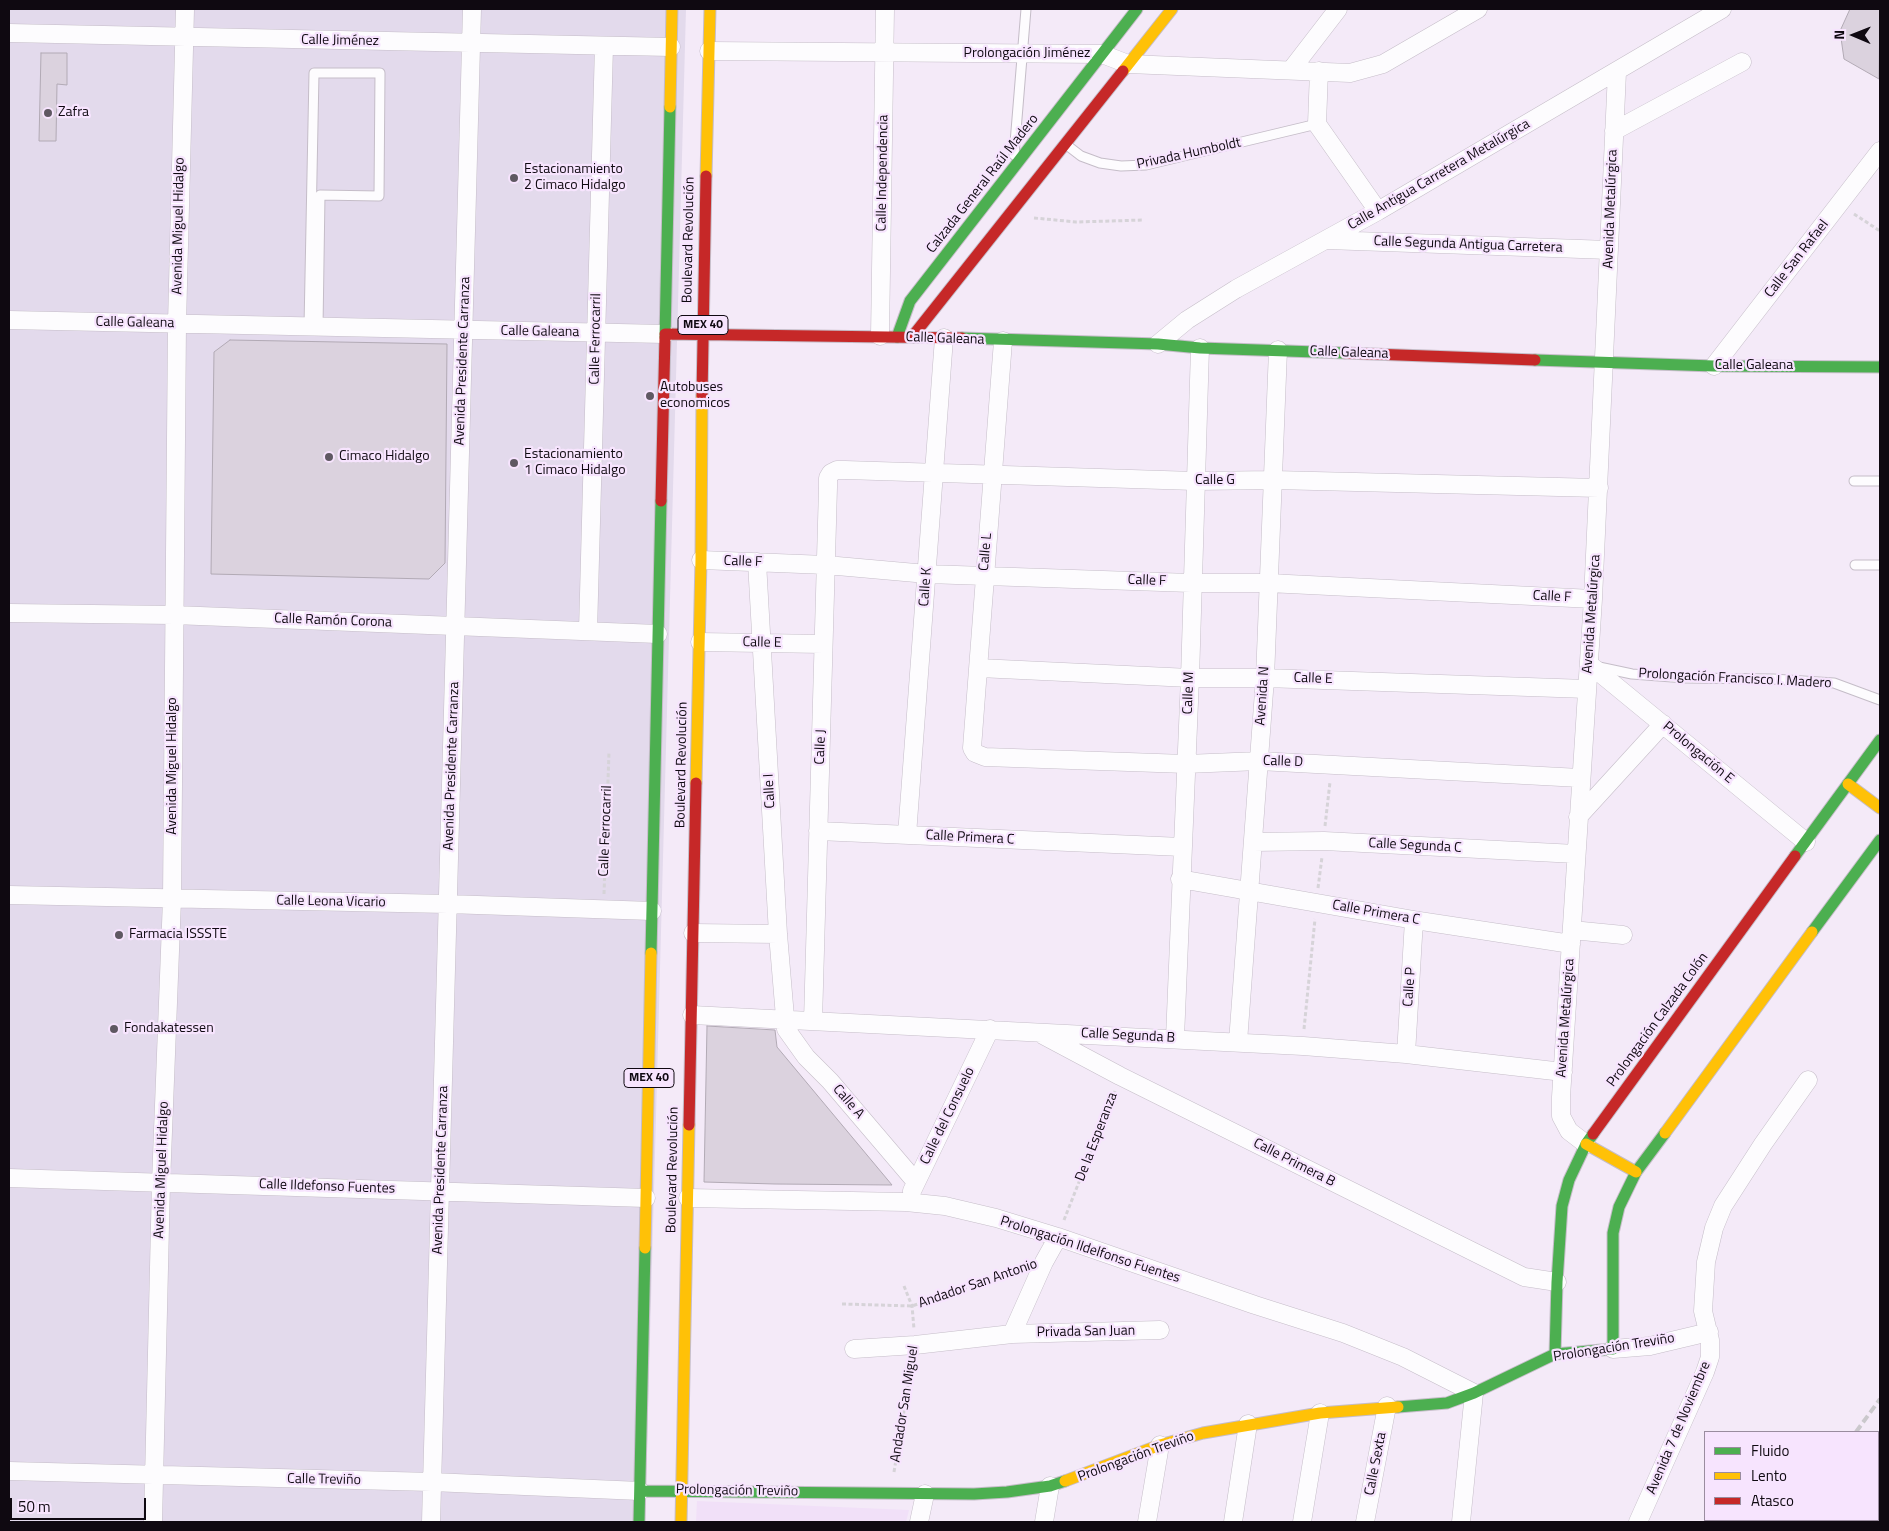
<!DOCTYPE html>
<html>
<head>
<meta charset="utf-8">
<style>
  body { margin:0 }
  #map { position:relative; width:1889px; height:1531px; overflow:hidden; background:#f4eaf8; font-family:"Titillium Web",sans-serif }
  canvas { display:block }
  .frame { position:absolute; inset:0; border:10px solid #0f0911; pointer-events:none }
  .legend { position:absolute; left:1704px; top:1431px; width:175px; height:90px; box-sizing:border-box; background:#f7e4fe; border:1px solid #9a8c9f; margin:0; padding:6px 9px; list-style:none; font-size:15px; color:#0f0911 }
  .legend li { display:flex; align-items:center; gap:10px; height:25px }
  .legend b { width:25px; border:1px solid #9a8c9f }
  .north { position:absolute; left:1829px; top:10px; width:50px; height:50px; -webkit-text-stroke:4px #f7e4fe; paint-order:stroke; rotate:271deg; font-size:14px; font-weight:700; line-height:20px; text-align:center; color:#0f0911 }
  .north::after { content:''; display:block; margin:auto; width:18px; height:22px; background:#0f0911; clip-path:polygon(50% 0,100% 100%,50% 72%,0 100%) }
  .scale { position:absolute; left:10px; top:1498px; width:136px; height:22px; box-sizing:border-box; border:2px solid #0f0911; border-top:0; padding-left:6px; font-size:15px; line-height:18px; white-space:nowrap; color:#0f0911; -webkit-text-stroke:4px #f7e4fe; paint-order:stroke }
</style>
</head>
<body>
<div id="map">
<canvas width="1889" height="1531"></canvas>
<div class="frame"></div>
<ul class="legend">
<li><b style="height:6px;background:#4caf50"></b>Fluido</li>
<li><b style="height:6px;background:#ffc107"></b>Lento</li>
<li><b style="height:6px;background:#c62828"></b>Atasco</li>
</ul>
<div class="north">N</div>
<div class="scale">50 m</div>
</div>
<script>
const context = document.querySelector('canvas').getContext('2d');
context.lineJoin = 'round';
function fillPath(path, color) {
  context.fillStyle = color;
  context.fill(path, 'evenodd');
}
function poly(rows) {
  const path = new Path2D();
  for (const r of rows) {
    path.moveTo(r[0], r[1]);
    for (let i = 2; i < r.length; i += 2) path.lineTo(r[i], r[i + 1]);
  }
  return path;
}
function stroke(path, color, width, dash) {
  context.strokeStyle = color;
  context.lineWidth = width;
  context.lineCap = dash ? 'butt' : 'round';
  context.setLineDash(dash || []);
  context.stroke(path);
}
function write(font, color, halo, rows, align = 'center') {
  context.font = font + ' "Titillium Web",sans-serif';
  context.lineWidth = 4.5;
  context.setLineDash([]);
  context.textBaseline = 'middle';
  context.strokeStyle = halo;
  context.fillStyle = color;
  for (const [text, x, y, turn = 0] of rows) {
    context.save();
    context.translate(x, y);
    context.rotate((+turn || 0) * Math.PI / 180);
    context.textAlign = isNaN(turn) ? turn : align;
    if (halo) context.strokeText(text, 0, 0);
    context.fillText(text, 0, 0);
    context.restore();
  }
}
fillPath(poly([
  [9,9,686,9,645,1522,9,1522]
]), '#e3daec');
fillPath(poly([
  [697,1501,909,1510,906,1522,696,1522]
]), '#f1e0f8');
const building = poly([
  [1850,9,1880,9,1879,79,1844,59,1840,31,1850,9],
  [41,53,67,53,67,85,57,84,56,141,39,141,41,53],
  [230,340,447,344,445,563,429,579,211,574,214,352,230,340],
  [707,1026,775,1030,777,1047,892,1185,775,1184,704,1182,707,1026]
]);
fillPath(building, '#dbd2de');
stroke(building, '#b2aab5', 1);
const lane = poly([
  [1068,146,1081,156,1100,163,1121,166,1146,165,1317,124],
  [1014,155,1026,9],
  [309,327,314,73,380,73,379,196,320,195,318,327],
  [1854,481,1880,481],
  [1855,565,1880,565],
  [1599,667,1632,674,1685,678,1773,679,1834,683,1880,700]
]);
const street = poly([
  [9,33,671,47],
  [709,51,1102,54,1128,64,1350,73,1383,64,1478,9],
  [1291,70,1338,9],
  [1319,71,1317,124,1378,211],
  [1614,131,1742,62],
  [1327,240,1609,250],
  [9,320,665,334],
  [880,336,885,9],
  [1003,341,972,748,975,753,985,757,1186,764,1259,761,1580,778],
  [1158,344,1187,320,1236,289,1378,211,1722,9],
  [1714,366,1880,151],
  [701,560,826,565,927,574,1191,583,1268,583,1593,599],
  [757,562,778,934,786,1029,806,1057,830,1081,916,1182],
  [9,613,174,615,658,634],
  [588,631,604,46],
  [700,642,823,644],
  [1589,664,1806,842],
  [979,668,1190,678,1265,678,1587,689],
  [1578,817,1663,724],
  [818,831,1182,847],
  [907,835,944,338],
  [1253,842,1324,841,1576,854],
  [1180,879,1414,920,1571,944],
  [9,895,448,904,652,911],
  [1572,930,1623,935],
  [693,933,778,934],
  [692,1015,1303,1046,1406,1054,1563,1072],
  [813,1021,828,487,828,478,831,473,837,470,845,470,1195,481,1274,480,1599,488],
  [1043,1035,1120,1076,1524,1277,1557,1282],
  [1175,1038,1190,678,1200,348],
  [1238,1042,1265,678,1278,350],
  [1406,1054,1414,920],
  [1586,1144,1569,1131,1561,1116,1561,1097,1593,599,1617,72],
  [9,1178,646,1198],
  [912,1191,990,1029],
  [688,1198,906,1202,945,1206,996,1218,1058,1237,1255,1305,1343,1333,1403,1357,1474,1393,1461,1522],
  [1012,1334,1044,1262,1058,1237],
  [854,1349,915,1345,1012,1334,1160,1330],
  [1613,1349,1650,1346,1709,1332],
  [9,1471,432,1482,640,1491],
  [153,1522,161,1183,172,899,177,324,185,9],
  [431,1522,472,9],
  [919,1522,925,1494],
  [1044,1522,1050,1486],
  [1147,1522,1160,1445],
  [1233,1522,1248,1424],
  [1302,1522,1320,1413],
  [1365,1522,1387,1406],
  [1638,1522,1705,1372,1710,1357,1710,1340,1703,1311,1706,1262,1714,1228,1723,1206,1763,1144,1808,1080]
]);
const fast = poly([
  [665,337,670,107],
  [897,337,910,301,1137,9],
  [962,338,1158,344,1200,348,1345,353],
  [1535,360,1714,366,1880,367],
  [1795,856,1880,740],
  [1812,932,1880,840],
  [651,953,661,501],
  [1555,1354,1557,1282,1562,1206,1569,1180,1586,1144,1593,1134],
  [1398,1407,1447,1403,1474,1393,1555,1354,1613,1349,1613,1233,1619,1207,1636,1172,1665,1133],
  [640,1491,974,1494,1007,1492,1050,1486,1065,1481],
  [639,1522,645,1248]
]);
const slow = poly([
  [1123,71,1172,9],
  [670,107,672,9],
  [706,176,710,9],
  [696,783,701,560,702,396],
  [1848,784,1880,808],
  [1665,1133,1812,932],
  [1586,1144,1636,1172],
  [645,1248,651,953],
  [1065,1481,1160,1445,1203,1433,1320,1413,1398,1407],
  [681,1522,689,1125]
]);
const jam = poly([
  [665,334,962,338],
  [912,337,1123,71],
  [1345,353,1535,360],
  [702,396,706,176],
  [661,501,665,337],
  [689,1125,696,783],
  [1593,1134,1795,856]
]);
stroke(lane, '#c5bdc8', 11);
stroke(street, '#c5bdc8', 19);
stroke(fast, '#c5bdc8', 13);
stroke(slow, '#c5bdc8', 13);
stroke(jam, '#c5bdc8', 13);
stroke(poly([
  [1854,214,1880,231],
  [1034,218,1076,222,1144,220],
  [1325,826,1330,782],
  [1318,888,1322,857],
  [604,894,609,752],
  [1304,1029,1315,919],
  [1064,1220,1115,1091],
  [904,1286,912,1306,914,1329],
  [842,1304,912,1306,1023,1269],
  [894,1472,912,1362]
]), '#d6d3d8', 3, [4, 2.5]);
stroke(lane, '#fdfcfe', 9);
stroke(street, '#fdfcfe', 18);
stroke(fast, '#4caf50', 11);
stroke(slow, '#ffc107', 11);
stroke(jam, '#c62828', 11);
stroke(poly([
  [1856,1432,1880,1399],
  [1790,1522,1792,1520]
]), '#cac8cc', 4, [8, 4]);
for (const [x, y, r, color] of [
  [48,113,5,"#5f5862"],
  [514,178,5,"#5f5862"],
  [650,396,5,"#5f5862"],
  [329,457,5,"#5f5862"],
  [514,463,5,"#5f5862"],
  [119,935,5,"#5f5862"],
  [114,1029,5,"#5f5862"]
]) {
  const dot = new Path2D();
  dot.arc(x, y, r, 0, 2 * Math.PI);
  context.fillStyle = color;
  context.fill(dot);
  stroke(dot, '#f7e4fe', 2);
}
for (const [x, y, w] of [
  [703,325,50],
  [649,1078,50]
]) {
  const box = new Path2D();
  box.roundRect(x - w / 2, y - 9.5, w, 19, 4);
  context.fillStyle = '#f7e4fe';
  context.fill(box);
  stroke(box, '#0f0911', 1);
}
write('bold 12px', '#0f0911', null, [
  ["MEX 40",703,325],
  ["MEX 40",649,1078]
]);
write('14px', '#0f0911', '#f7e4fe', [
  ["Calle Jiménez",340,41,1],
  ["Prolongación Jiménez",1027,54],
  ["Privada Humboldt",1189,154,-12],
  ["Calle Independencia",883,173,-89],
  ["Calle Antigua Carretera Metalúrgica",1439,175,-30],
  ["Calzada General Raúl Madero",983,184,-52],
  ["Avenida Metalúrgica",1611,209,-88],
  ["Avenida Miguel Hidalgo",179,226,-89],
  ["Boulevard Revolución",689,240,-89],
  ["Calle Segunda Antigua Carretera",1468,245,2],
  ["Calle San Rafael",1797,259,-52],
  ["Calle Galeana",135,323,1],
  ["Calle Galeana",540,332,1],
  ["Calle Ferrocarril",596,339,-89],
  ["Calle Galeana",945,339,2],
  ["Calle Galeana",1349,353,2],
  ["Avenida Presidente Carranza",463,361,-88],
  ["Calle Galeana",1754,366],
  ["Calle G",1215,481],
  ["Calle L",986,552,-85],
  ["Calle F",743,562,2],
  ["Calle F",1147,581,2],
  ["Calle K",926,587,-86],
  ["Calle F",1552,597,3],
  ["Avenida Metalúrgica",1592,614,-86],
  ["Calle Ramón Corona",333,621,2],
  ["Calle E",762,643,1],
  ["Calle E",1313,679,2],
  ["Prolongación Francisco I. Madero",1735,679,3],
  ["Calle M",1189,693,-88],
  ["Avenida N",1263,696,-86],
  ["Calle J",821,747,-88],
  ["Prolongación E",1698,753,40],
  ["Calle D",1283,762,2],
  ["Boulevard Revolución",682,765,-89],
  ["Avenida Miguel Hidalgo",173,766,-90],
  ["Avenida Presidente Carranza",452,766,-88],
  ["Calle I",770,791,-93],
  ["Calle Ferrocarril",606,831,-88],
  ["Calle Primera C",970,838,3],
  ["Calle Segunda C",1415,846,3],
  ["Calle Leona Vicario",331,902,1],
  ["Calle Primera C",1376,913,10],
  ["Calle P",1410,987,-86],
  ["Avenida Metalúrgica",1566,1018,-86],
  ["Prolongación Calzada Colón",1658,1020,-54],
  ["Calle Segunda B",1128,1036,3],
  ["Calle A",848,1102,49],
  ["Calle del Consuelo",948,1116,-64],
  ["De la Esperanza",1097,1137,-69],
  ["Calle Primera B",1294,1163,27],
  ["Avenida Miguel Hidalgo",162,1170,-88],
  ["Avenida Presidente Carranza",441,1170,-88],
  ["Boulevard Revolución",673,1170,-89],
  ["Calle Ildefonso Fuentes",327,1187,2],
  ["Prolongación Ildelfonso Fuentes",1090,1250,18],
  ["Andador San Antonio",978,1284,-19],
  ["Privada San Juan",1086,1332,-1],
  ["Prolongación Treviño",1614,1348,-9],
  ["Andador San Miguel",905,1404,-81],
  ["Avenida 7 de Noviembre",1679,1428,-67],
  ["Prolongación Treviño",1136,1457,-20],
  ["Calle Sexta",1376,1464,-79],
  ["Calle Treviño",324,1480,1],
  ["Prolongación Treviño",737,1491,1]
]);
write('14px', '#0f0911', '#f7e4fe', [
  ["Zafra",58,113],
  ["Estacionamiento",524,170],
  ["2 Cimaco Hidalgo",524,186],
  ["Autobuses",660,388],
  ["economicos",660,404],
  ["Estacionamiento",524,455],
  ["1 Cimaco Hidalgo",524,471],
  ["Cimaco Hidalgo",339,457],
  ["Farmacia ISSSTE",129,935],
  ["Fondakatessen",124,1029]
], 'left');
</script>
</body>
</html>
